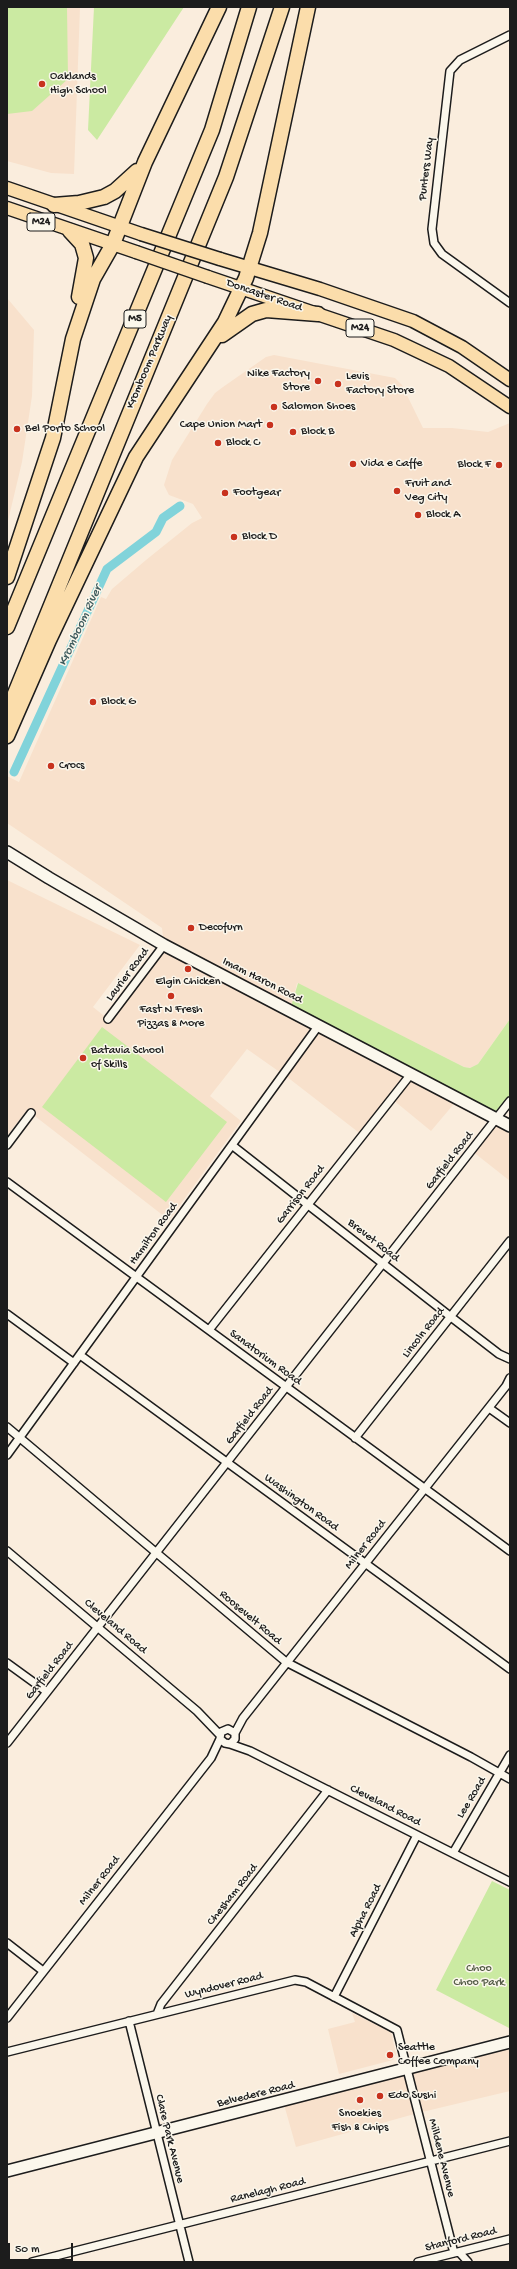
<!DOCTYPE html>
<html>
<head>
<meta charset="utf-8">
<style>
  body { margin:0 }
  #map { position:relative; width:517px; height:2269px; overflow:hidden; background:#faeddd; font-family:"Gochi Hand",sans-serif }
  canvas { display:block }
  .frame { position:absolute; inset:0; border:8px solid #1c1c1c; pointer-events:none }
  .scale { position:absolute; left:8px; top:2243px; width:65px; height:18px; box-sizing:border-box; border:2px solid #1c1c1c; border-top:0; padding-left:5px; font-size:12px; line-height:14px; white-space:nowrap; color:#1c1c1c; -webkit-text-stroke:3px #fbf7ec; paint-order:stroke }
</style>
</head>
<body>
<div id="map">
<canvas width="517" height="2269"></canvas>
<div class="frame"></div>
<div class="scale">50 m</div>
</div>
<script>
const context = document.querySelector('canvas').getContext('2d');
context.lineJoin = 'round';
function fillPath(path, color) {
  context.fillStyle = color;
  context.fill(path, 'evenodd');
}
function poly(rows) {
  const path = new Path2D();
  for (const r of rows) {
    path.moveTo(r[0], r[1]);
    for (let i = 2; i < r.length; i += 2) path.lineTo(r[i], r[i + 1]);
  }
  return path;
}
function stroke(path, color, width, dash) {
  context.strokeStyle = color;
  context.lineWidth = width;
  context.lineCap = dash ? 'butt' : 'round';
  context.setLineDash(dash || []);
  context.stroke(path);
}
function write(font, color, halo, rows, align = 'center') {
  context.font = font + ' "Gochi Hand",sans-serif';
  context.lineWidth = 3;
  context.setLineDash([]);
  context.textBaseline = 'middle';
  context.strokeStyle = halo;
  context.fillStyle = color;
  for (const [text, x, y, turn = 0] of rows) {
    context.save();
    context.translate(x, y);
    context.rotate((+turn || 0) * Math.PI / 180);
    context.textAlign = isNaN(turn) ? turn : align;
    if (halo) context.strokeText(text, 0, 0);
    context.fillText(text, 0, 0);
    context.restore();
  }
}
fillPath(poly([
  [7,7,80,7,74,174,51,173,7,161],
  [7,298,34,330,32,396,22,462,7,525],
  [274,355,395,378,402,385,423,428,452,428,488,432,510,423,510,1019,478,1064,470,1068,464,1067,297,983,291,1010,458,1099,431,1131,392,1099,362,1135,291,1080,247,1049,210,1096,241,1121,169,1220,27,1110,7,1136,7,880,140,945,93,1007,108,1019,164,945,162,928,7,823,7,776,19,782,101,597,106,599,112,589,146,560,192,523,202,518,193,504,169,495,164,485,172,460,207,404,215,393,223,387,266,357],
  [497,1120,510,1126,510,1181,472,1151],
  [352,2013,391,2032,396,2054,393,2060,339,2074,328,2029,355,2022],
  [510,2042,510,2091,418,2113,296,2147,283,2101]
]), '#f8e1cc');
fillPath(poly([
  [7,7,67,7,68,79,32,111,7,114],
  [94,7,184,7,97,140,88,130],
  [298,983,464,1067,470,1068,478,1064,510,1019,510,1101,497,1120,290,1010],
  [102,1027,227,1122,166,1202,42,1107],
  [492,1881,510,1890,509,2028,436,1990]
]), '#cbeaa2');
stroke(poly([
  [14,772,107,569,156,532,163,518,180,506]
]), '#81d3da', 9);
const street = poly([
  [510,35,460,60,450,71,432,229,434,243,442,254,510,303],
  [108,1019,164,945],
  [7,1145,31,1113],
  [233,1146,451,1317,499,1354,510,1359],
  [7,1182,510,1551],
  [7,1314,74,1363],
  [209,1330,411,1074],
  [80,1355,510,1669],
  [489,1408,510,1423],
  [7,1427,286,1662,471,1757,510,1779],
  [355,1438,510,1241],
  [7,1455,319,1025],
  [7,1551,197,1711,220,1735],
  [7,1663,47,1692],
  [235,1733,243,1718,506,1386,510,1378],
  [7,1743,510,1101],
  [230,1744,250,1751,510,1882],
  [453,1853,510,1755],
  [7,1943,43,1971],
  [334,1997,417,1835],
  [157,2014,161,2004,328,1790],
  [7,2018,211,1758,220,1739,221,1732,228,1729,235,1733,235,1739,230,1744,225,1743,220,1739],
  [129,2021,189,2262],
  [7,2052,295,1980,306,1982,397,2030,454,2253],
  [459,2252,468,2262],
  [32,2262,510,2141],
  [418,2262,510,2239]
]);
const secondary = poly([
  [7,852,49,878,164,945,510,1126],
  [7,2171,510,2042]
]);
const primary = poly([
  [7,188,141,234],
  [7,208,136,252],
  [220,259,320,289,413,321,462,347,510,380],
  [208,277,394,340,449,366,510,407]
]);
const highway = poly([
  [54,205,79,203,104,197,115,191,137,171],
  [70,231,82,244,86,258,79,297],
  [222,335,252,314,266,310,318,314],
  [7,577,53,438,73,339,93,279,113,244,145,162,219,7],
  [7,627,212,130,249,7],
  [7,713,226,177,282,7],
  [7,736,49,640,136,457,225,322,246,278,260,233,308,7]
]);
stroke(street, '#1c1c1c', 10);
stroke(secondary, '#1c1c1c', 14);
stroke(primary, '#1c1c1c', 15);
stroke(highway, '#1c1c1c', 17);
stroke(street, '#fbf7ec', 7);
stroke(secondary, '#fbf7ec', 11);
stroke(primary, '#fbddab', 12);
stroke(highway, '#fbddab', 14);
const primaryBridge = poly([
  [141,234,220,259],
  [136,252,208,277]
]);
stroke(primaryBridge, '#1c1c1c', 15, []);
stroke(primaryBridge, '#fbddab', 12);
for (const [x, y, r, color] of [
  [42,84,4,"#c8321e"],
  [318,381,4,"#c8321e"],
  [338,384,4,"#c8321e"],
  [274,407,4,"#c8321e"],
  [270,425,4,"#c8321e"],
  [17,429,4,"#c8321e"],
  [293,432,4,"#c8321e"],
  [218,443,4,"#c8321e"],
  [353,464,4,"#c8321e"],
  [499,465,4,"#c8321e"],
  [397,491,4,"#c8321e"],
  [225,493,4,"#c8321e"],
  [418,515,4,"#c8321e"],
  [234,537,4,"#c8321e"],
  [93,702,4,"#c8321e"],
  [51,766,4,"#c8321e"],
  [191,928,4,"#c8321e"],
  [188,969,4,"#c8321e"],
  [171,996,4,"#c8321e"],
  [83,1058,4,"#c8321e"],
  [390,2055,4,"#c8321e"],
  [380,2096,4,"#c8321e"],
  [360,2100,4,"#c8321e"]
]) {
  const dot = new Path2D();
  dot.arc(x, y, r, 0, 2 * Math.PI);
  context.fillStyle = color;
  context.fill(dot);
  stroke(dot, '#fbf7ec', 1.5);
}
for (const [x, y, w] of [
  [41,222,28],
  [135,319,22],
  [360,328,28]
]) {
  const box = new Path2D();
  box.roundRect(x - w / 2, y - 9, w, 18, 3);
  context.fillStyle = '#fbf7ec';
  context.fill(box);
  stroke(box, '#1c1c1c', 1);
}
write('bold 11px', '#1c1c1c', null, [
  ["M24",41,222],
  ["M5",135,319],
  ["M24",360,328]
]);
write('12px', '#1c1c1c', '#fbf7ec', [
  ["Oaklands",50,77],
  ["High School",50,91],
  ["Nike Factory",310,374,"right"],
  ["Store",310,388,"right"],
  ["Levis",346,377],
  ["Factory Store",346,391],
  ["Salomon Shoes",282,407],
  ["Cape Union Mart",262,425,"right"],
  ["Bel Porto School",25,429],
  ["Block B",301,432],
  ["Block C",226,443],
  ["Vida e Caffe",361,464],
  ["Block F",491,465,"right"],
  ["Fruit and",405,484],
  ["Veg City",405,498],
  ["Footgear",233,493],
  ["Block A",426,515],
  ["Block D",242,537],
  ["Block G",101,702],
  ["Crocs",59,766],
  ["Decofurn",199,928],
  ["Elgin Chicken",188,982,"center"],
  ["Fast N Fresh",171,1010,"center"],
  ["Pizzas & More",171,1024,"center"],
  ["Batavia School",91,1051],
  ["of Skills",91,1065],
  ["Seattle",398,2048],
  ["Coffee Company",398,2062],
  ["Edo Sushi",388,2096],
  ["Snoekies",360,2114,"center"],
  ["Fish & Chips",360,2128,"center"]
], 'left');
write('12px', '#1c1c1c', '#fbf7ec', [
  ["Punters Way",427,169,-83],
  ["Doncaster Road",264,296,19],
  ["Kromboom Parkway",150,362,-67],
  ["Laurier Road",128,975,-53],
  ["Imam Haron Road",262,981,27],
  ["Garfield Road",450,1161,-52],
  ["Garrison Road",301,1195,-52],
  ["Hamilton Road",154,1234,-54],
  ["Brevet Road",373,1241,38],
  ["Lincoln Road",424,1333,-52],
  ["Sanatorium Road",265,1358,36],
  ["Garfield Road",250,1416,-52],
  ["Washington Road",301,1503,36],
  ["Milner Road",366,1545,-52],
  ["Roosevelt Road",250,1618,40],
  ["Cleveland Road",115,1627,40],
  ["Garfield Road",50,1671,-52],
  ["Lee Road",472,1798,-59],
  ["Cleveland Road",385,1806,27],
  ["Milner Road",100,1881,-52],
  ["Chesham Road",233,1895,-52],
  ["Alpha Road",366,1911,-63],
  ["Wyndover Road",224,1986,-14],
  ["Belvedere Road",256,2095,-14],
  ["Clare Park Avenue",169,2139,76],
  ["Milldene Avenue",441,2158,76],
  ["Ranelagh Road",268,2191,-14],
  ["Stanford Road",461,2240,-14]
]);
write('12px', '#515a44', '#fbf7ec', [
  ["Choo",479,1969],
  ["Choo Park",479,1983]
]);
write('italic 13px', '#3f5c5e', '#fbf7ec', [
  ["Kromboom River",81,626,-65]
]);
</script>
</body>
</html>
